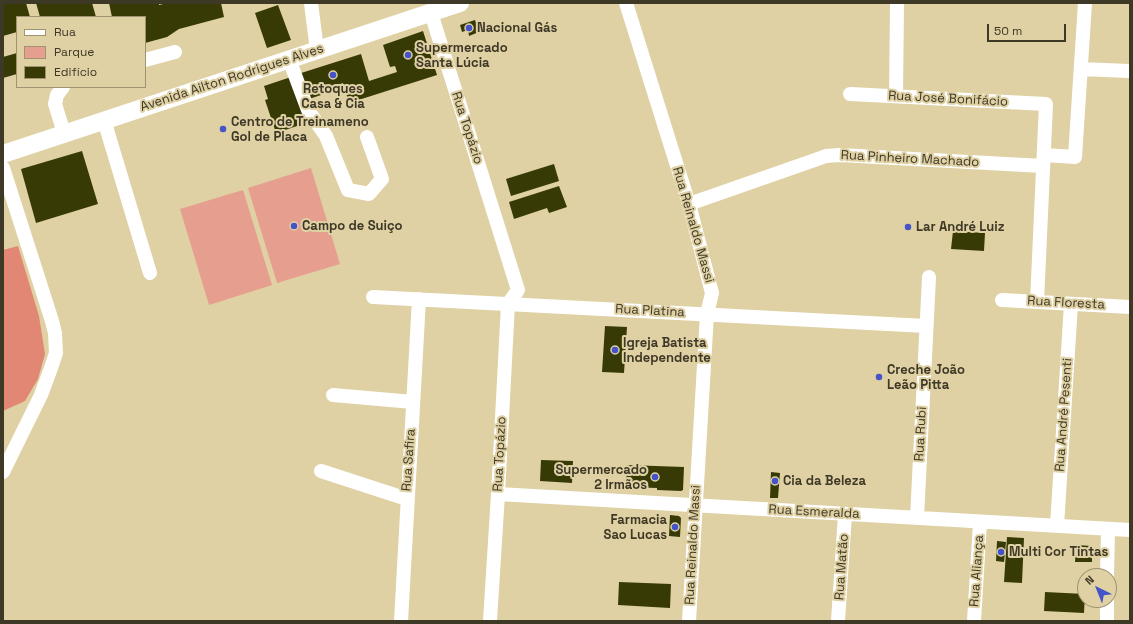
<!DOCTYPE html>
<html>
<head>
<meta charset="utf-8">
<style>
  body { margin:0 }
  #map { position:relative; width:1133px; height:624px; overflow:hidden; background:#dfd1a4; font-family:"Space Grotesk",sans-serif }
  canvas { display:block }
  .frame { position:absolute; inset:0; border:4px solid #3e3826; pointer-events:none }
  .legend { position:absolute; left:16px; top:16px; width:130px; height:72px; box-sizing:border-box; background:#dfd1a4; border:1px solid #9f9472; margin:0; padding:5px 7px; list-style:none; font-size:12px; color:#3e3826 }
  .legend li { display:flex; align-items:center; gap:8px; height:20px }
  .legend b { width:20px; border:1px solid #9f9472 }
  .north { position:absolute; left:1077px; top:568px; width:40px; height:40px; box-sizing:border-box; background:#dfd1a4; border:1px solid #9f9472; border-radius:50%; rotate:317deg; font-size:11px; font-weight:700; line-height:16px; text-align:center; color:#3e3826 }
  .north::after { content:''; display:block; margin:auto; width:14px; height:18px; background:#4453c7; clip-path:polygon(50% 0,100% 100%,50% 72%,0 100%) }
  .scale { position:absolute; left:987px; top:24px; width:79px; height:18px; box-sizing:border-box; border:2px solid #3e3826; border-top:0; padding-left:5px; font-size:12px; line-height:14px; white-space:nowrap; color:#3e3826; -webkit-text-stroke:3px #dfd1a4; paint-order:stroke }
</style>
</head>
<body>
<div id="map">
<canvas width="1133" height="624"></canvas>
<div class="frame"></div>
<ul class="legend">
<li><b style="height:5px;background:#fff"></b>Rua</li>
<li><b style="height:11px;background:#e69e8f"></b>Parque</li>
<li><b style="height:11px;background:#383a06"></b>Edifício</li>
</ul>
<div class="north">N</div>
<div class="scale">50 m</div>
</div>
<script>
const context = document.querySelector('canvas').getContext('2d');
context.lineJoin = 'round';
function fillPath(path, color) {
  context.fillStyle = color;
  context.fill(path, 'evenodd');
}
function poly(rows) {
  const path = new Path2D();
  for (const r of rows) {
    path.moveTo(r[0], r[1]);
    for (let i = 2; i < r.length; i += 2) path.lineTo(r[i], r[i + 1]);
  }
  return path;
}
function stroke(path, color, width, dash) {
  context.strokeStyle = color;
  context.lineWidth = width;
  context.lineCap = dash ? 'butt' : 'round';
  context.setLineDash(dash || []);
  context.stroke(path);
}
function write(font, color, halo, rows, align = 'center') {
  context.font = font + ' "Space Grotesk",sans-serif';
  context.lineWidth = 4;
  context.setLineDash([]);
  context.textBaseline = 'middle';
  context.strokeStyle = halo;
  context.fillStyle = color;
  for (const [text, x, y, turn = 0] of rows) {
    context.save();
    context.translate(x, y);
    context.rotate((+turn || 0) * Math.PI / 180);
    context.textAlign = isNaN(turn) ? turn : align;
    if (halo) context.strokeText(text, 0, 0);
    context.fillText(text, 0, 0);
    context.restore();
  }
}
fillPath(poly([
  [311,168,340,264,277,283,248,188],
  [243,190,272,285,209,305,180,209]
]), '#e69e8f');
fillPath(poly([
  [18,246,39,316,45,354,38,379,25,401,3,411,3,250]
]), '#e28774');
fillPath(poly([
  [3,3,26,3,30,17,17,17,17,32,3,36],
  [36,3,92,3,96,17,40,17],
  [109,3,159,3,159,5,167,3,221,3,224,17,179,29,167,37,145,43,145,17,112,17],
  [278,5,291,40,267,48,255,13],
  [475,20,479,32,469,36,468,30,462,32,460,25],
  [423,31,437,75,349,103,343,83,329,88,330,92,306,100,298,74,361,54,369,81,397,72,395,66,390,67,383,45],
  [17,53,17,74,3,78,3,57],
  [291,77,306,123,276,133,265,100,268,99,264,86],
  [82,151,98,204,36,223,21,169],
  [554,164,559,181,511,196,506,179],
  [559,186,567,207,549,213,547,208,514,219,509,202],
  [953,231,985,233,984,251,951,249],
  [605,326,627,327,624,373,602,372],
  [541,460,573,461,572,483,540,481],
  [627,465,684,467,683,490,681,491,657,490,657,488,626,487],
  [771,472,780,473,778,498,770,498],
  [670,515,679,516,681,518,680,537,669,536],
  [1007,537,1024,538,1022,583,1004,582],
  [997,541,1006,542,1004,562,996,561],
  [1076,545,1092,546,1092,562,1075,562],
  [619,582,671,584,670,608,618,605],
  [1045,592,1085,594,1084,613,1044,611]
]), '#383a06');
stroke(poly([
  [311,3,317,50],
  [626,3,689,204,712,293,707,314,689,621],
  [431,13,518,290,508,304,498,494,490,621],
  [289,59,308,110,326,136,348,190,369,194,382,179,367,137],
  [145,60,175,52],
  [1081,69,1128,71],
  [63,87,57,95,55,104,64,133],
  [850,94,1046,104,1037,302],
  [896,96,897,3],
  [104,120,150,273],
  [1044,155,1075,157,1085,3],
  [3,168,52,321,55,333,56,353,51,368,41,395,3,472],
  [689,204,812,161,826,156,840,155,1043,166],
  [373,297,926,326],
  [1002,300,1130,307],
  [333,395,413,402],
  [321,471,407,499],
  [498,494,1130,530],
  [917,518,929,277],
  [1057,526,1071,304],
  [1107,576,1108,529],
  [401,621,419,299],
  [838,621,845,514],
  [974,621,980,522],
  [1107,621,1107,600]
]), '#fff', 14);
stroke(poly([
  [3,154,460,3]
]), '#fff', 18);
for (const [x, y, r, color] of [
  [469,28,4,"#4453c7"],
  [408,55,4,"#4453c7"],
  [333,75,4,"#4453c7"],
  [223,129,4,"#4453c7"],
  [294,226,4,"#4453c7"],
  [908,227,4,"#4453c7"],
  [615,350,4,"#4453c7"],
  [879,377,4,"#4453c7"],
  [655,477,4,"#4453c7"],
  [775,481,4,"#4453c7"],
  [675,527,4,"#4453c7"],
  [1001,552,4,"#4453c7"]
]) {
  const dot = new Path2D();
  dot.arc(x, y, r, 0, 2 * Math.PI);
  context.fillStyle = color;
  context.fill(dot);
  stroke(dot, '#dfd1a4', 1.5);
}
write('bold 13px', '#3e3826', '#dfd1a4', [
  ["Nacional Gás",477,28],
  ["Supermercado",416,48],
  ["Santa Lúcia",416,63],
  ["Retoques",333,89,"center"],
  ["Casa & Cia",333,104,"center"],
  ["Centro de Treinameno",231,122],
  ["Gol de Placa",231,137],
  ["Campo de Suiço",302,226],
  ["Lar André Luiz",916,227],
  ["Igreja Batista",623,343],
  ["Independente",623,358],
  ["Creche João",887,370],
  ["Leão Pitta",887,385],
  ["Supermercado",647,470,"right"],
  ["2 Irmãos",647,485,"right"],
  ["Cia da Beleza",783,481],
  ["Farmacia",667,520,"right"],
  ["Sao Lucas",667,535,"right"],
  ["Multi Cor Tintas",1009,552]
], 'left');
write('13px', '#3e3826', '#dfd1a4', [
  ["Avenida Ailton Rodrigues Alves",232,78,-18],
  ["Rua José Bonifácio",948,99,3],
  ["Rua Topázio",467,128,72],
  ["Rua Pinheiro Machado",910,159,3],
  ["Rua Reinaldo Massi",693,225,74],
  ["Rua Floresta",1066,303,3],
  ["Rua Platina",650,311,3],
  ["Rua André Pesenti",1064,415,-86],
  ["Rua Rubi",921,434,-87],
  ["Rua Topázio",500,454,-87],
  ["Rua Safira",409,460,-86],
  ["Rua Esmeralda",814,512,3],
  ["Rua Reinaldo Massi",693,545,-87],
  ["Rua Matão",842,567,-86],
  ["Rua Aliança",977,571,-86]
]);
</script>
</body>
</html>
